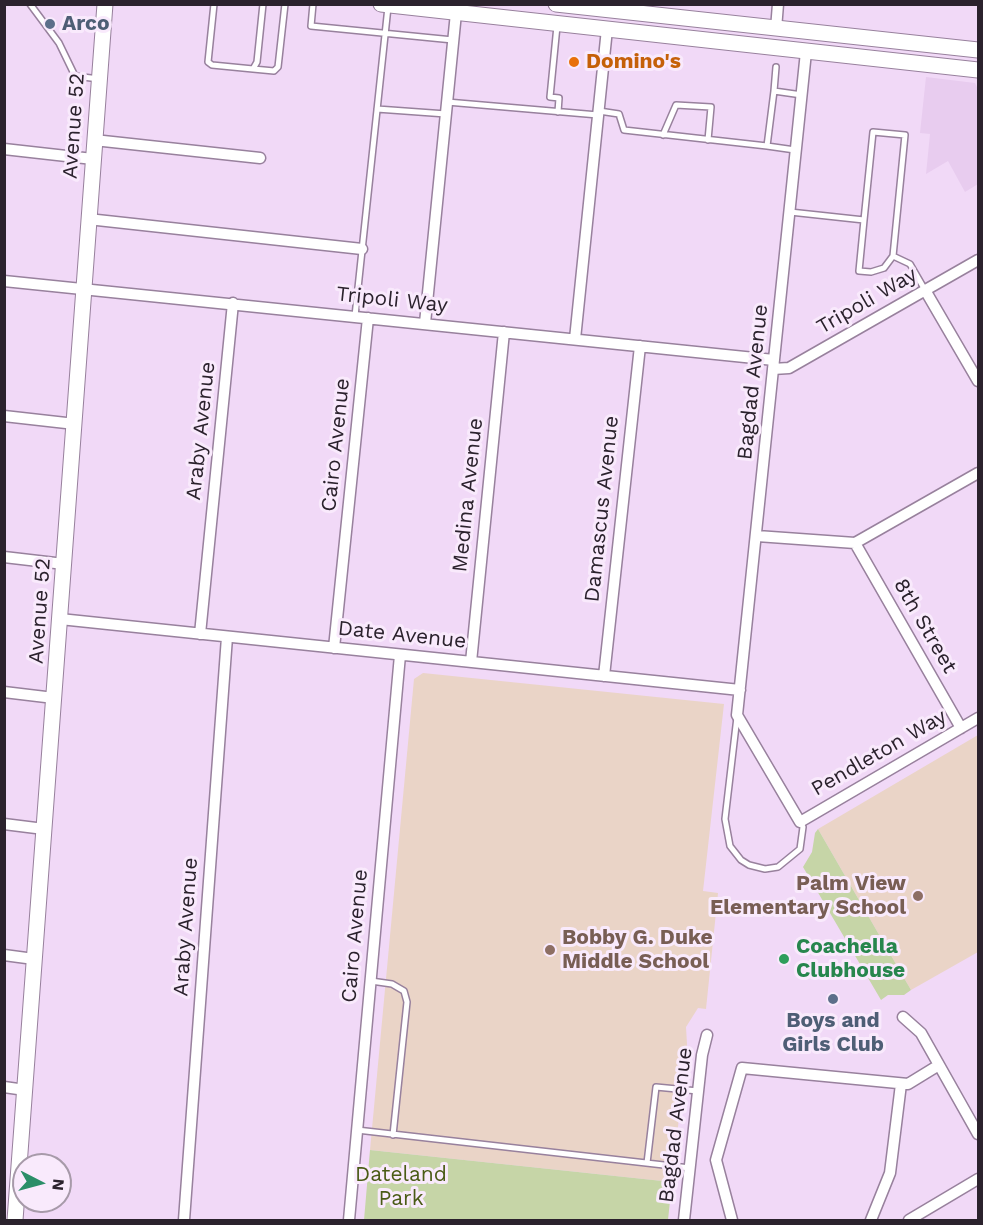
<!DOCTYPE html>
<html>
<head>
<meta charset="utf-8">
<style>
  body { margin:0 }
  #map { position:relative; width:983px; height:1225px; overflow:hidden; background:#f1d9f7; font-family:"Work Sans",sans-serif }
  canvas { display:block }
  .frame { position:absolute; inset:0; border:6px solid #2b222d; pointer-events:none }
  .north { position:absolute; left:12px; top:1153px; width:60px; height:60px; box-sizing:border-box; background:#f9eafc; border:2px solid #a79aa9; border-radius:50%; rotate:96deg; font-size:16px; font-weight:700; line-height:24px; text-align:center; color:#2b222d }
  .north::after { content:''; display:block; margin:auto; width:21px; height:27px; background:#2b8e68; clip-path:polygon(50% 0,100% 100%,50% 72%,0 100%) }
</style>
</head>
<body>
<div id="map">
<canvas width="983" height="1225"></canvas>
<div class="frame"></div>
<div class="north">N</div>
</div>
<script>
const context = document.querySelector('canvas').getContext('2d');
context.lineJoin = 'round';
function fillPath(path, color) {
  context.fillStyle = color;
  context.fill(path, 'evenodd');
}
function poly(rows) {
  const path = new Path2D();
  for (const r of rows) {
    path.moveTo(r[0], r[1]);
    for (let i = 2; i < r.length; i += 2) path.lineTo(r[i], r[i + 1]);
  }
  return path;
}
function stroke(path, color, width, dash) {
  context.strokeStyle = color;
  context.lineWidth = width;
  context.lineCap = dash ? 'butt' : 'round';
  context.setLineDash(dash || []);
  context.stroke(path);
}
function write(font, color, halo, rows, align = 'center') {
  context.font = font + ' "Work Sans",sans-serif';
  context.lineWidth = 6;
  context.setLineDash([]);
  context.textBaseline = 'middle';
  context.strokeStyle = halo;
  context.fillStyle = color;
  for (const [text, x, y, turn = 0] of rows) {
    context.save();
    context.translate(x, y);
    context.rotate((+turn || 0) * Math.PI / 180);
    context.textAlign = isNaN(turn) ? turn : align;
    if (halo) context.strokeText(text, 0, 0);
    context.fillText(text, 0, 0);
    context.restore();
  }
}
fillPath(poly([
  [926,77,975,83,978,89,978,184,965,192,948,161,926,174,930,134,920,133]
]), '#e8ccef');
fillPath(poly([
  [423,673,724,704,703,891,718,893,706,1009,698,1008,686,1027,687,1044,672,1182,370,1150,414,679],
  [978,735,978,952,911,990,818,829]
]), '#ead4c7');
fillPath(poly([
  [818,829,911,990,904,995,888,995,881,1000,803,867,812,852,815,833],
  [370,1150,672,1182,668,1220,364,1220]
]), '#c6d5a7');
const lane = poly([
  [30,4,59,43,75,76,99,79],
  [214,4,208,62,212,65,253,69,257,62,263,4],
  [313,4,311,26,453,40],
  [557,26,550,97,559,98,558,112],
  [253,69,274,71,278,67,285,4],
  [774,91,776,67],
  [447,102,598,115],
  [377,109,446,114],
  [599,111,619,114,624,130,767,146],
  [663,135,676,105,711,107,708,140],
  [795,150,767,146,774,91,802,95],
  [790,212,864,220,873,132,905,135,893,256,884,268,871,272,859,271,864,220],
  [893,256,910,264,925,290],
  [355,316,388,7],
  [737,717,725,819,730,846,741,860,749,865,765,869,778,867,800,849,803,827,800,822],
  [371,981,392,984,404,991,407,1002,393,1135],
  [357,1130,690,1168],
  [647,1163,656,1087,698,1091]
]);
const street = poly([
  [776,29,778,4],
  [806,52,737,715,800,822,978,718],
  [94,140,260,158],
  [4,149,93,159],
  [88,219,362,249],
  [4,281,774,360],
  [925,290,978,381],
  [425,323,456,13,453,8],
  [575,339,607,29],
  [773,369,789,368,978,260],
  [4,416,75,424],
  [757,536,855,543,978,473],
  [855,543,961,728],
  [4,557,64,564],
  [60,619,740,690],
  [200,634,233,303],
  [334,648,368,318],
  [471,662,504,332],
  [604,676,640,346],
  [4,692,54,698],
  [4,824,44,829],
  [4,955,34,959],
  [903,1017,921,1033,978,1134],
  [4,1087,25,1090],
  [184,1220,227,637],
  [349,1220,400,655],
  [684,1220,702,1055,707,1035],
  [732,1220,716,1160,742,1068,908,1084,939,1065],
  [871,1220,890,1173,901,1084],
  [909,1220,978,1179]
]);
const secondary = poly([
  [381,4,978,70],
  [556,4,978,50],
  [15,1220,105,4]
]);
stroke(lane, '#98819d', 8);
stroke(street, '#98819d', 13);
stroke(secondary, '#98819d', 17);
stroke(lane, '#fff', 5);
stroke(street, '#fff', 10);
stroke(secondary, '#fff', 15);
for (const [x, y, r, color] of [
  [50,24,6,"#5c6f8a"],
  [574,62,6,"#e8710a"],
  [918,896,6,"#8d6e63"],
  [550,950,6,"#8d6e63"],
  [784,959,6,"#2e9e5b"],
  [833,999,6,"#5c6f8a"]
]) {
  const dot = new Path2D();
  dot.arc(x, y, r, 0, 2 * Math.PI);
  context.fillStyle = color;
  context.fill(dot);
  stroke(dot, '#f9eafc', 2);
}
write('bold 21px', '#4e5e75', '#f9eafc', [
  ["Arco",62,24],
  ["Boys and",833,1021,"center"],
  ["Girls Club",833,1045,"center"]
], 'left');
write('bold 21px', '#c56008', '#f9eafc', [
  ["Domino's",586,62]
], 'left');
write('21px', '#2b222d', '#f9eafc', [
  ["Avenue 52",74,126,-86],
  ["Tripoli Way",392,300,6],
  ["Tripoli Way",867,301,-30],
  ["Bagdad Avenue",753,382,-84],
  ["Araby Avenue",201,431,-84],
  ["Cairo Avenue",336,445,-84],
  ["Medina Avenue",468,495,-84],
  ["Damascus Avenue",602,509,-84],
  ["Avenue 52",40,611,-86],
  ["8th Street",925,626,60],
  ["Date Avenue",402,635,6],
  ["Pendleton Way",879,753,-30],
  ["Araby Avenue",186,927,-86],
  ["Cairo Avenue",355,936,-85],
  ["Bagdad Avenue",676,1125,-83]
]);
write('bold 21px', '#785e54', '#f9eafc', [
  ["Palm View",906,884],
  ["Elementary School",906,908],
  ["Bobby G. Duke",562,938,"left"],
  ["Middle School",562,962,"left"]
], 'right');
write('bold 21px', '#27864d', '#f9eafc', [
  ["Coachella",796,947],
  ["Clubhouse",796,971]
], 'left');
write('21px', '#4a5b16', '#f9eafc', [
  ["Dateland",401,1175],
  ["Park",401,1199]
]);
</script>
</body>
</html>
